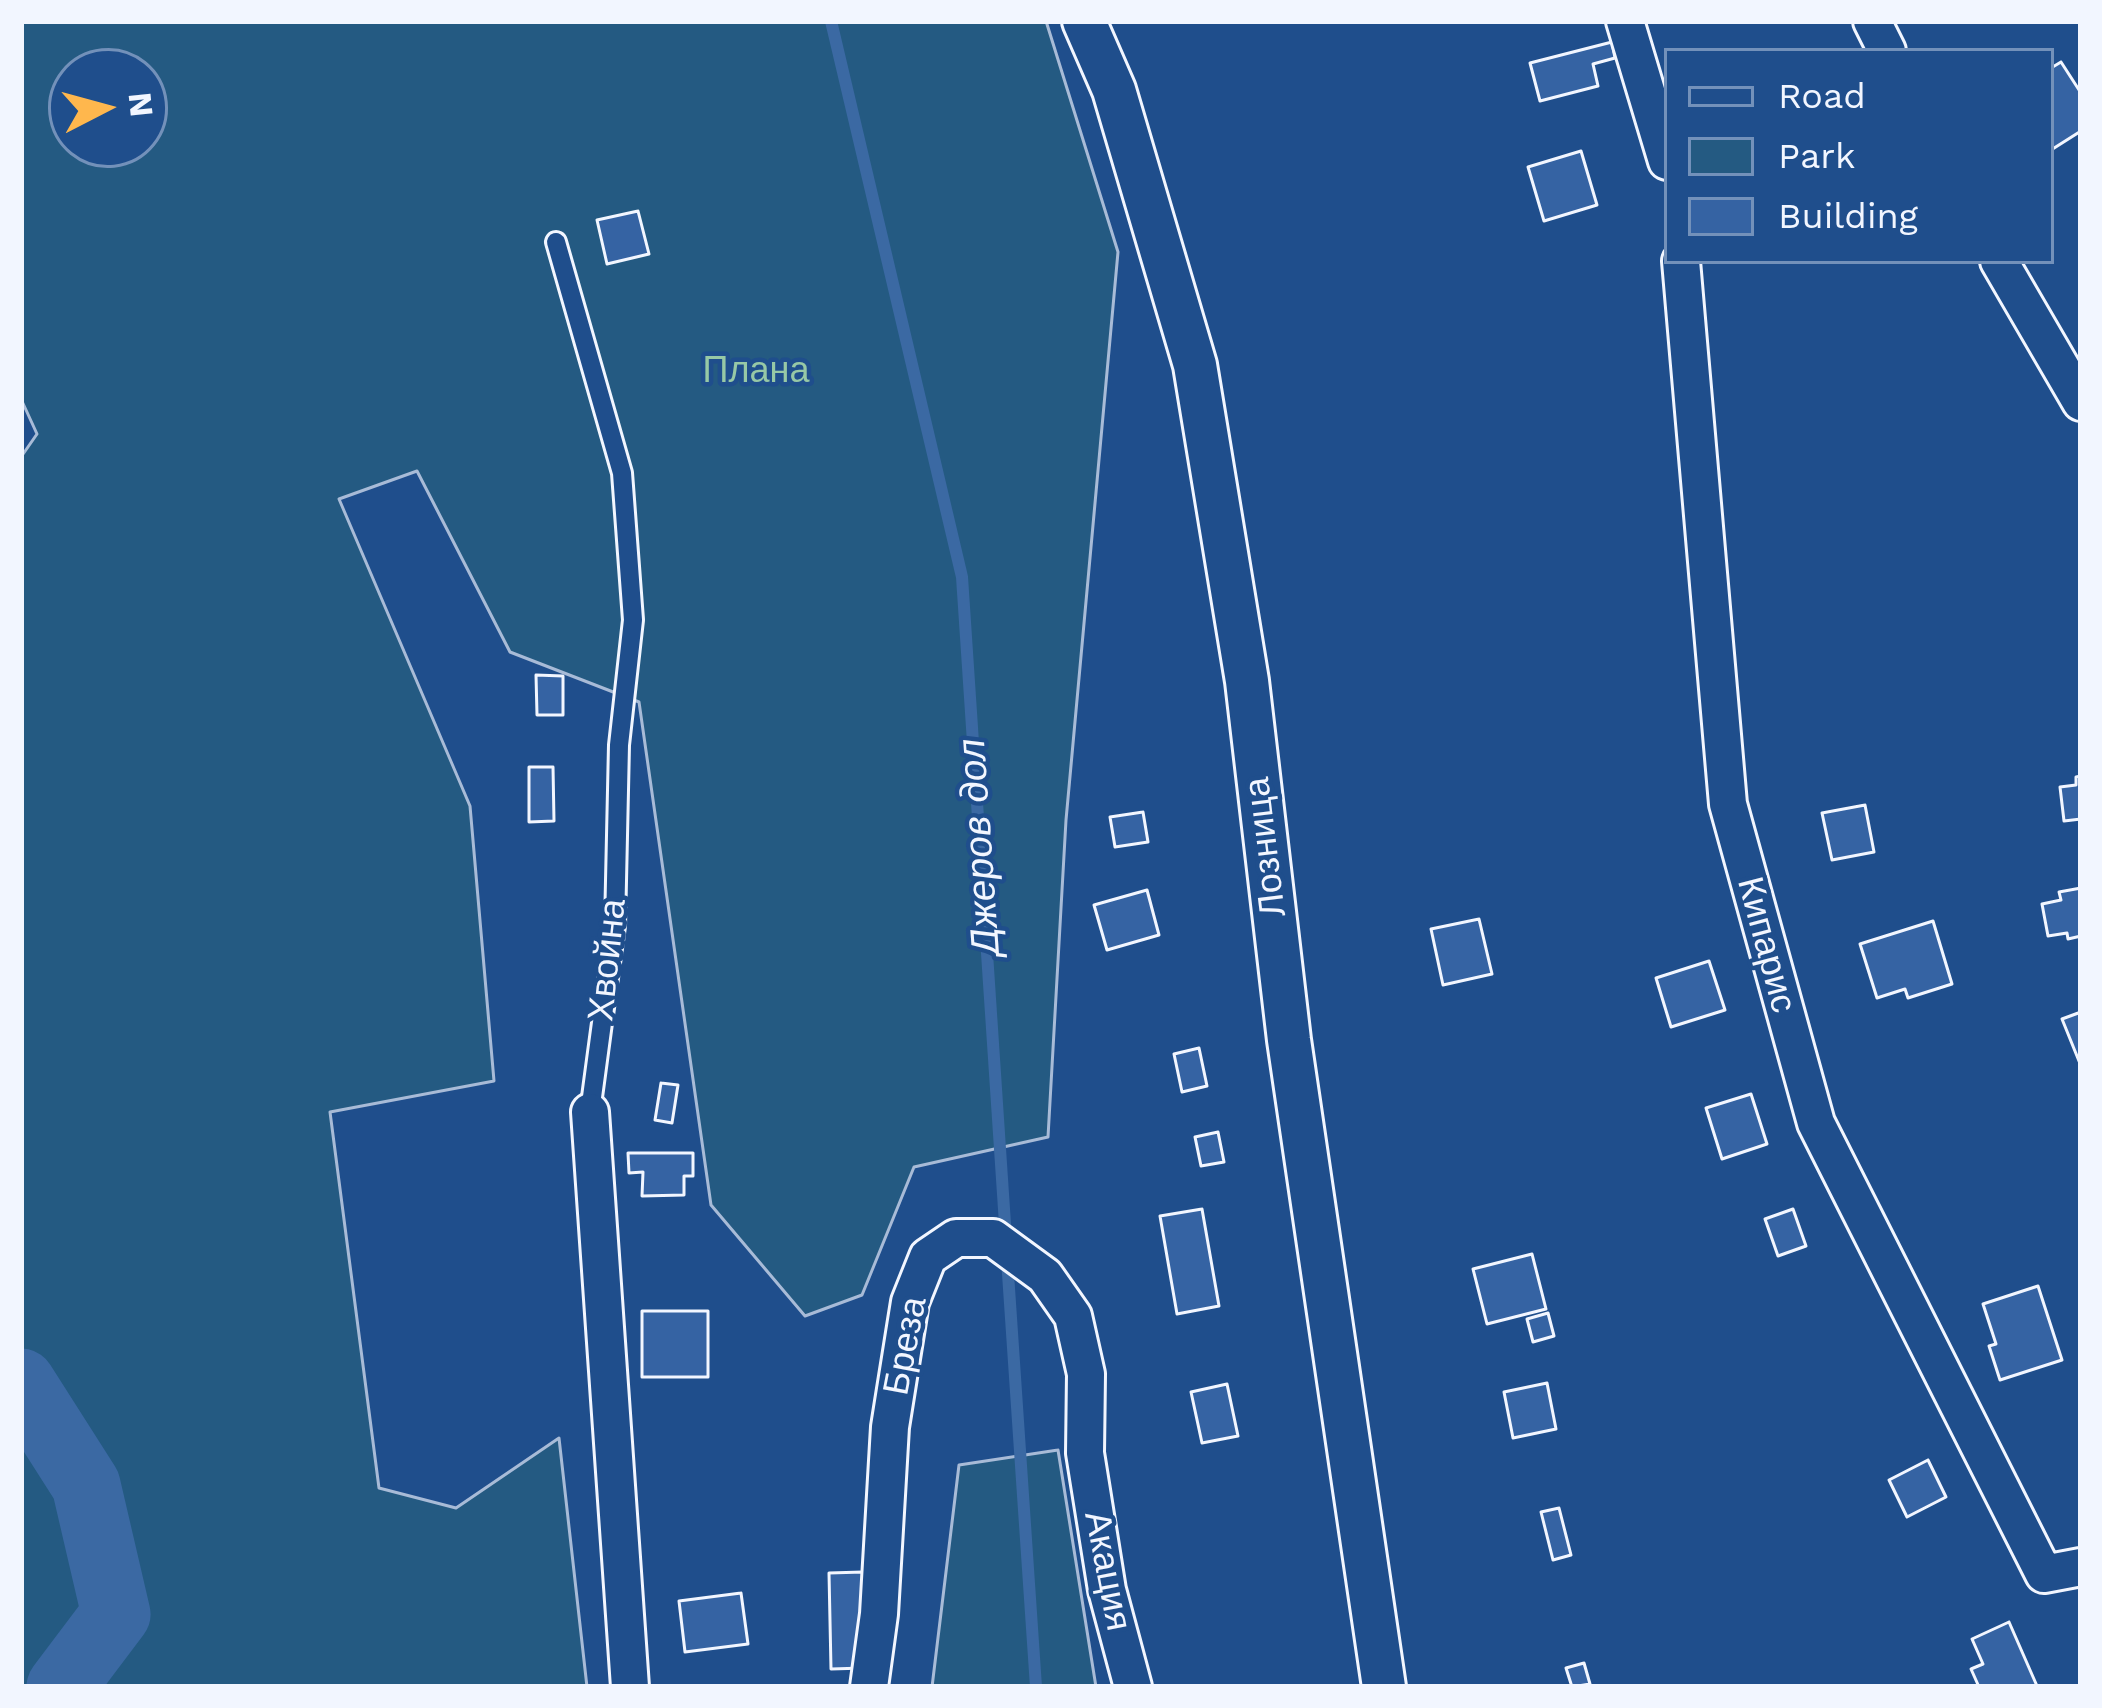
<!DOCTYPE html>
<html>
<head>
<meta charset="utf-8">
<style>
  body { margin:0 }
  #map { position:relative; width:2102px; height:1708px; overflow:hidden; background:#1f4e8c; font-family:"Work Sans",sans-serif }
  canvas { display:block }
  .frame { position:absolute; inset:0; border:24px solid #f2f6ff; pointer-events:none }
  .legend { position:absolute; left:1664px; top:48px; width:390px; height:216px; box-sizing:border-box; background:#1f4e8c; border:3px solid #7391ba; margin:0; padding:15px 21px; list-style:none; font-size:36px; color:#f2f6ff }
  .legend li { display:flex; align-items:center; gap:24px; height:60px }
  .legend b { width:60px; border:3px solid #7391ba }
  .north { position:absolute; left:48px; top:48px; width:120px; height:120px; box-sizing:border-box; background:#1f4e8c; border:3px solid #7391ba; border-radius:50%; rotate:84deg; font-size:33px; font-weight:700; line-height:48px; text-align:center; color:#f2f6ff }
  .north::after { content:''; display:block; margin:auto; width:42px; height:54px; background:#ffb74d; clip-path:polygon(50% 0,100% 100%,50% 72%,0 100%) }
</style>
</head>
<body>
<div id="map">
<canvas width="2102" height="1708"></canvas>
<div class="frame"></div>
<ul class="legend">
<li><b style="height:15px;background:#1f4e8c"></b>Road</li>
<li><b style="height:33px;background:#245a82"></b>Park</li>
<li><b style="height:33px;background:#3563a3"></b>Building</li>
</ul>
<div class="north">N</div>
</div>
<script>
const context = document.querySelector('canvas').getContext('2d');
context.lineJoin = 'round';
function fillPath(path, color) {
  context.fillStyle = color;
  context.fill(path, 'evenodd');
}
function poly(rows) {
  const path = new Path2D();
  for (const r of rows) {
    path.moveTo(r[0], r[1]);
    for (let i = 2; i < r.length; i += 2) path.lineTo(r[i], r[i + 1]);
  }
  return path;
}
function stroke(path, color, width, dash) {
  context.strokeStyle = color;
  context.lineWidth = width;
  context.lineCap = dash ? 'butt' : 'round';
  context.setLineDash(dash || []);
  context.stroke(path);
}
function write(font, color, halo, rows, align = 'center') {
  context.font = font + ' "Work Sans",sans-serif';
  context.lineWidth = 9;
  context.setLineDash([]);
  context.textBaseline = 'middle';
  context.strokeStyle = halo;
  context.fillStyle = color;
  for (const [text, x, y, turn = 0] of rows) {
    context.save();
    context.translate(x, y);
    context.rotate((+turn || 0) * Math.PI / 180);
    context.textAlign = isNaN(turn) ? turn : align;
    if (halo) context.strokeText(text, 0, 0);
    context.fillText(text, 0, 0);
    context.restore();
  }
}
const green = poly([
  [21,21,1046,21,1118,252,1066,820,1048,1137,914,1167,862,1295,805,1316,711,1205,639,702,510,652,417,471,339,499,470,806,494,1081,330,1112,379,1488,456,1508,559,1438,587,1687,21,1687,21,457,37,434,21,399,21,21],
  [72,72,144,72,144,144,72,144,72,72],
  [1058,1450,1096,1687,932,1687,959,1465,1058,1450]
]);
fillPath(green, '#245a82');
stroke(green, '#a8bbd7', 3);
stroke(poly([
  [831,21,962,577,1006,1239],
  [1007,1259,1036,1687]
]), '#3b69a3', 12);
stroke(poly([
  [21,1383,86,1485,116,1614,61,1687]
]), '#3b69a3', 69);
const building = poly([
  [1612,42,1615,58,1593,64,1598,86,1540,101,1530,63,1612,42],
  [2061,62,2081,93,2081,131,2051,150,2051,68,2061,62],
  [1581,151,1597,205,1544,221,1528,167,1581,151],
  [638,211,649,254,607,264,597,220,638,211],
  [536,675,563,676,563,715,537,715,536,675],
  [529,767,553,767,554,821,529,822,529,767],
  [2081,776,2081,819,2064,821,2060,787,2076,785,2076,777,2081,776],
  [1865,805,1874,852,1832,860,1822,813,1865,805],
  [1143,812,1148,842,1115,847,1110,817,1143,812],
  [2081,888,2081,936,2068,939,2067,933,2048,936,2042,904,2061,900,2059,892,2081,888],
  [1147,890,1159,935,1107,950,1094,905,1147,890],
  [1479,919,1492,974,1443,985,1431,929,1479,919],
  [1933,921,1952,984,1908,998,1905,989,1877,998,1860,944,1933,921],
  [1709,961,1725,1010,1671,1027,1656,978,1709,961],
  [2081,1012,2081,1066,2062,1019,2081,1012],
  [1199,1048,1207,1086,1182,1092,1174,1054,1199,1048],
  [661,1083,678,1085,672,1123,655,1120,661,1083],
  [1751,1094,1767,1144,1722,1159,1706,1108,1751,1094],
  [1218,1132,1224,1162,1201,1166,1195,1137,1218,1132],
  [628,1153,693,1153,693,1176,684,1176,684,1195,642,1196,643,1172,629,1173,628,1153],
  [1202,1209,1219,1306,1177,1314,1160,1216,1202,1209],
  [1793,1209,1806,1246,1778,1256,1765,1219,1793,1209],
  [1532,1254,1546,1309,1487,1324,1473,1269,1532,1254],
  [2038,1286,2062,1360,2000,1380,1989,1346,1996,1344,1983,1304,2038,1286],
  [642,1311,708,1311,708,1377,642,1377,642,1311],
  [1548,1313,1554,1336,1533,1342,1527,1319,1548,1313],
  [1547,1383,1556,1429,1513,1438,1504,1392,1547,1383],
  [1227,1384,1238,1436,1202,1443,1191,1392,1227,1384],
  [1928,1460,1946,1497,1907,1517,1889,1480,1928,1460],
  [1559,1508,1571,1555,1553,1560,1541,1512,1559,1508],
  [863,1572,864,1668,831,1669,829,1573,863,1572],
  [741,1593,748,1644,685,1652,679,1601,741,1593],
  [2009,1622,2037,1686,1979,1687,1971,1669,1983,1664,1972,1639,2009,1622],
  [1584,1663,1590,1684,1572,1687,1566,1668,1584,1663]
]);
fillPath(building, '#3563a3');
stroke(building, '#f2f6ff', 3);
const service = poly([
  [556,242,622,473,633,620,619,745,615,926,590,1112]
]);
const minor = poly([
  [1625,21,1667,161],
  [1872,21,1887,51],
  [1681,261,1728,804,1816,1123,2044,1574,2081,1567],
  [1999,261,2081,402],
  [590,1112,630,1687],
  [869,1687,879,1614,890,1427,910,1302,928,1257,956,1238,993,1238,1045,1276,1073,1316,1086,1374,1085,1453,1107,1590,1133,1687]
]);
const tertiary = poly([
  [1084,21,1114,90,1195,365,1247,681,1289,1040,1384,1687]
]);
stroke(service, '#f2f6ff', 24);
stroke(minor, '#f2f6ff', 42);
stroke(tertiary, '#f2f6ff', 48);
stroke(service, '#1f4e8c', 18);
stroke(minor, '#1f4e8c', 36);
stroke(tertiary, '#1f4e8c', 42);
write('36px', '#97c8a6', '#1f4e8c', [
  ["Плана",756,371]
]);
write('36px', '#f2f6ff', '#1f4e8c', [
  ["Лозница",1266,847,-97],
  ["Кипарис",1766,945,75],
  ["Хвойна",608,960,-84],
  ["Бреза",906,1346,-79],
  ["Акация",1107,1571,79]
]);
write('italic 39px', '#f2f6ff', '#1f4e8c', [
  ["Джеров дол",980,847,-94]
]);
</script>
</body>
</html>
